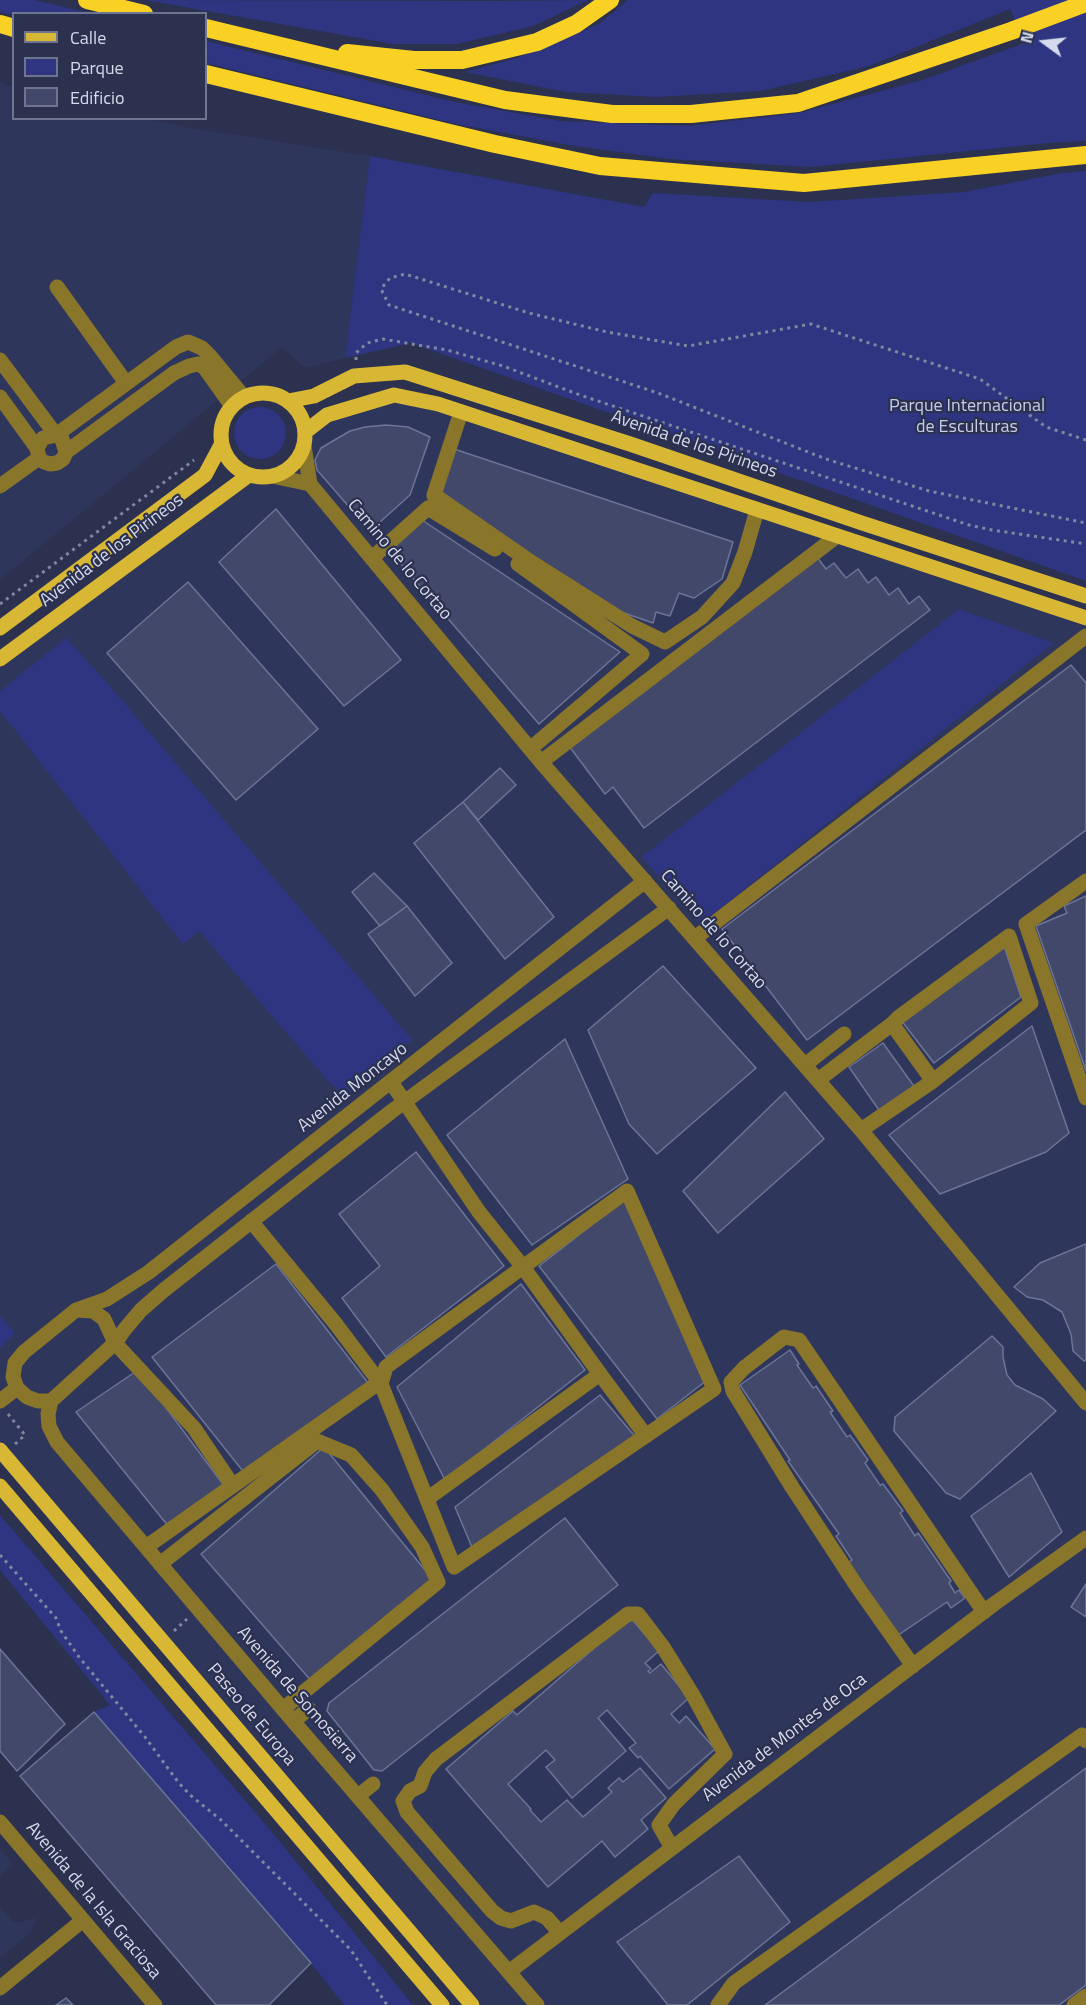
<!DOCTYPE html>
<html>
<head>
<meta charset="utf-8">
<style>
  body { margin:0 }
  #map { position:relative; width:1086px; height:2005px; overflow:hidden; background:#2b314f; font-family:"Titillium Web",sans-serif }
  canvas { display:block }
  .legend { position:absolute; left:12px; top:12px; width:195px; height:108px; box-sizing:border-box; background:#2b314f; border:2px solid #6f758e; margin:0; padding:8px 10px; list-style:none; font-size:18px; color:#d5daed }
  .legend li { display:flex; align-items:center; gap:12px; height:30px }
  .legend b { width:30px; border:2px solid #6f758e }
  .north { position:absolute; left:1014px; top:12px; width:60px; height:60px; -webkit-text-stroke:4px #2b314f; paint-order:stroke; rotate:285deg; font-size:16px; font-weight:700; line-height:24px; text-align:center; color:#d5daed }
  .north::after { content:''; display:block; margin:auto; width:21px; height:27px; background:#d5daed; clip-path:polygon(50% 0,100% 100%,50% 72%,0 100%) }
</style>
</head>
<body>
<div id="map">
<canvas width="1086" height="2005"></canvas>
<ul class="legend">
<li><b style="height:8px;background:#d7b734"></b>Calle</li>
<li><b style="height:16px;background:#2f3581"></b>Parque</li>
<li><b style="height:16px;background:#414869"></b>Edificio</li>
</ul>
<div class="north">N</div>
</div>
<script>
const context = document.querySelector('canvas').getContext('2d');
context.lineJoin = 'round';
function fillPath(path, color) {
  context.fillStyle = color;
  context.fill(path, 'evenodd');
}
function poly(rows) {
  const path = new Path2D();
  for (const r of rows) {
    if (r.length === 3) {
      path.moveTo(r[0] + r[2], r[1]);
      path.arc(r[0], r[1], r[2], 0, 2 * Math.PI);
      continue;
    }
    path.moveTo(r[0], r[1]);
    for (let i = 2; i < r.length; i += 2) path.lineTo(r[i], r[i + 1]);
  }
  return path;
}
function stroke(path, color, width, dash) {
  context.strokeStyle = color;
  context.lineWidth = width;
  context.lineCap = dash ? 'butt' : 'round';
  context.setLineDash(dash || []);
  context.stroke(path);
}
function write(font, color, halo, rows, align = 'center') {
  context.font = font + ' "Titillium Web",sans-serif';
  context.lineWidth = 4.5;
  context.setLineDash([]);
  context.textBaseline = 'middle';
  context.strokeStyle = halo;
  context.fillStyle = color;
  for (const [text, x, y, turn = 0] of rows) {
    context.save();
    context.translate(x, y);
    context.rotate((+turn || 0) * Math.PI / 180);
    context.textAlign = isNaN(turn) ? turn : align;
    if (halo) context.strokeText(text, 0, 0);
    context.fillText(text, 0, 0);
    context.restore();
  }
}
fillPath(poly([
  [0,83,13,87,14,118,149,119,185,127,370,156,345,358,305,368,282,347,0,580],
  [394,395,1086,618,1086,2005,472,2005,0,1450,0,660,249,475,272,476,294,463,304,446,327,415],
  [0,1849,12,1863,0,1877],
  [0,1907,14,1923,36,1918,32,1931,0,1958]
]), '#2f365b');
fillPath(poly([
  [0,0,34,0,90,13,14,14,13,15,0,12],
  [145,0,494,1,588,0,533,26,457,44,393,44],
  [628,0,1086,0,1086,141,1048,143,810,167,669,159,569,145,456,124,206,63,206,41,455,102,560,121,689,126,799,113,922,80,1025,43,1010,9,869,66,761,91,656,97,566,92,465,72,517,58,599,24],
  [370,156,644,207,653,193,809,202,964,192,1062,173,1086,171,1086,581,411,343,345,358],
  [260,433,26],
  [959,609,1053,643,701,924,642,857],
  [66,638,108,684,412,1040,344,1096,329,1082,199,931,183,944,0,711,0,691],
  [0,1316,15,1333,0,1348],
  [0,1515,267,1826,413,2005,344,2005,311,1963,94,1712,110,1705,0,1570]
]), '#2f3581');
const building = poly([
  [386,425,408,427,430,437,410,495,370,531,317,470,315,460,321,448,350,431,365,427,386,425],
  [451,448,733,542,722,579,694,598,679,593,670,616,656,612,653,623,610,608,437,492,451,448],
  [276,509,401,660,344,706,219,562,276,509],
  [419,518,620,652,539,724,387,548,419,518],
  [817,557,826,569,834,563,846,578,858,569,868,583,876,577,889,595,898,588,909,604,919,596,930,610,644,828,613,787,605,794,569,746,817,557],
  [188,582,318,729,236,800,107,653,188,582],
  [1071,665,1086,683,1086,830,807,1040,722,929,1071,665],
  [500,768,516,785,478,820,463,802,500,768],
  [463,802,554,917,505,959,414,843,463,802],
  [374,873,407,906,380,926,352,892,374,873],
  [1086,896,1086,1071,1036,926,1067,913,1064,906,1086,896],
  [407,906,452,963,415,996,368,934,407,906],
  [1003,943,1021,997,934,1063,901,1020,1003,943],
  [663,966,756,1068,657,1154,629,1124,588,1030,663,966],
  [1032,1026,1069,1133,1046,1152,940,1194,889,1135,1032,1026],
  [565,1039,628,1179,532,1245,447,1135,565,1039],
  [883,1043,916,1089,881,1113,849,1067,883,1043],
  [785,1092,824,1139,718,1233,683,1191,785,1092],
  [416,1152,504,1266,386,1357,342,1298,380,1266,339,1214,416,1152],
  [624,1200,707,1380,657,1419,539,1266,624,1200],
  [1086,1244,1086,1360,1084,1361,1073,1351,1071,1334,1062,1312,1043,1300,1027,1297,1014,1287,1040,1263,1086,1244],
  [276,1264,369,1384,246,1475,152,1357,276,1264],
  [521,1284,585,1370,445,1480,397,1387,521,1284],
  [992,1336,1003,1347,1003,1357,1007,1375,1015,1385,1043,1399,1056,1411,960,1499,946,1493,894,1431,895,1417,992,1336],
  [790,1350,799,1364,797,1365,813,1388,816,1386,833,1411,830,1412,847,1437,850,1435,868,1460,865,1463,880,1485,883,1484,903,1511,900,1513,915,1536,918,1533,951,1581,949,1583,955,1593,959,1590,965,1598,951,1608,947,1602,897,1636,847,1564,852,1560,836,1536,839,1534,788,1461,790,1460,740,1385,790,1350],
  [138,1370,225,1487,169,1527,76,1412,138,1370],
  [600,1395,638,1440,474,1552,455,1507,600,1395],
  [324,1447,434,1581,313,1683,201,1554,324,1447],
  [1031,1473,1062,1532,1009,1577,971,1516,1031,1473],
  [565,1518,618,1585,382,1771,374,1770,327,1711,329,1703,565,1518],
  [1086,1584,1086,1617,1071,1607,1086,1584],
  [630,1617,659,1651,645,1663,651,1669,648,1671,650,1673,661,1664,689,1698,671,1714,679,1723,686,1716,715,1749,669,1789,640,1756,638,1758,629,1748,636,1743,607,1710,598,1718,626,1751,572,1798,546,1767,555,1760,546,1750,508,1784,531,1809,530,1810,541,1822,567,1800,583,1817,612,1792,608,1788,619,1778,623,1782,640,1768,666,1798,641,1820,648,1829,615,1857,602,1841,548,1887,446,1769,513,1711,517,1715,630,1617],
  [0,1649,65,1724,17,1771,0,1751,0,1649],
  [94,1712,311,1963,269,2005,216,2005,20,1776,94,1712],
  [1086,1768,1086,1985,1059,2005,765,2005,1086,1768],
  [739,1856,790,1922,687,2005,668,2005,617,1942,739,1856],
  [66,1998,73,2005,56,2005,66,1998]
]);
fillPath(building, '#414869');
stroke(building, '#6c7497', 1.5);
stroke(poly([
  [356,360,356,353,367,343,383,339,447,350,503,366,580,395,969,525,992,530,1086,544],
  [1086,440,1046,427,980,379,811,324,688,346,607,332,529,313,405,274,390,278,381,289,389,305,658,393,826,459,929,491,1086,523],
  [0,604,194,460],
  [8,1414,25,1435,15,1444],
  [0,1555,56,1618,61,1631,79,1657,145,1737,178,1782,190,1795,221,1820,351,1950,387,2005],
  [174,1631,187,1619]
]), '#8287a0', 3, [3, 4.5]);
stroke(poly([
  [57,287,126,383],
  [0,360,56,435,176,347,188,342,202,348,210,356,244,397],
  [0,397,37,448],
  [461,412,434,495,528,560,632,626,665,642,702,617,733,583,745,552,757,510],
  [304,446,310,484,541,762,861,1130,1086,1403],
  [66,452,62,439,56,435,43,438,37,448,39,458,44,462,50,464,57,463,63,459,66,452,174,373,189,366,198,364,204,367,231,405],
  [272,476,310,484],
  [0,486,39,458],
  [372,558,428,508,495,549],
  [518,564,642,654,530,749],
  [541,762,837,536],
  [1086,881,1026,924,1086,1098],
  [695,938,1086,636],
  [805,1065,844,1034],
  [818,1080,892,1024,933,1081],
  [391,1082,479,1212,523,1267,600,1374,427,1499],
  [861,1130,933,1081,1031,1003,1009,936,899,1017,892,1024],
  [251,1221,335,1323,381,1384],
  [76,1310,107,1299,149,1272,645,881],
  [76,1310,93,1311,104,1319,115,1343,51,1401,38,1401,27,1397,17,1388,13,1377,15,1363,24,1352,76,1310],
  [600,1374,646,1436],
  [0,1401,17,1388],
  [51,1401,48,1414,49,1426,57,1442,293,1721,537,2005],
  [233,1486,194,1428,115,1343,125,1329,141,1310,164,1290,392,1111,669,908],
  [146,1547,374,1386,381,1384,454,1567,714,1389,627,1191,386,1367,381,1384],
  [160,1564,317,1441,351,1455,382,1490,422,1547,438,1582,283,1709],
  [913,1666,856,1585,792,1487,733,1391,731,1382,744,1368,784,1337,799,1340,984,1612],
  [293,1721,309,1709],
  [358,1796,373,1784],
  [0,1822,155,2005],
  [560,1933,547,1918,534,1912,511,1921,501,1918,492,1911,407,1812,403,1801,410,1791,420,1786,425,1772,436,1759,628,1614,638,1614,663,1647,694,1697,725,1754,674,1804,659,1825,672,1848],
  [510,1971,994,1604,1086,1538],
  [0,1988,83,1920],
  [718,2005,734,1983,1082,1735,1086,1741],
  [1074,2005,1086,1996]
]), '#89762b', 15);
stroke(poly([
  [263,435,42],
  [288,401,314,396,354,376,405,372,630,444,862,523,1086,596],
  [305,432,327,415,394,395,438,404,1086,618],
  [0,628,205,475,221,445],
  [0,659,249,475],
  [0,1450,472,2005],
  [0,1486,442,2005]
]), '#d7b734', 15);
stroke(poly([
  [87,0,144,14],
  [0,24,14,28],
  [206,28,505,100,612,114,691,114,798,103,1011,31,1086,3],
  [347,53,414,60,462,60,537,42,576,24,610,0],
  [206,74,495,144,600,166,804,183,1086,155]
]), '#f8d124', 18);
write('18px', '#c7cde7', '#2b314f', [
  ["Parque Internacional",967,407],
  ["de Esculturas",967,428]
]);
write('18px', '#d5daed', '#2b314f', [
  ["Avenida de los Pirineos",694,445,19],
  ["Avenida de los Pirineos",112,551,-37],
  ["Camino de lo Cortao",399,560,50],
  ["Camino de lo Cortao",713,930,49],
  ["Avenida Moncayo",353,1088,-38],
  ["Avenida de Somosierra",297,1695,49],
  ["Paseo de Europa",251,1715,50],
  ["Avenida de Montes de Oca",785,1738,-37],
  ["Avenida de la Isla Graciosa",93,1901,50]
]);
</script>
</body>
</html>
